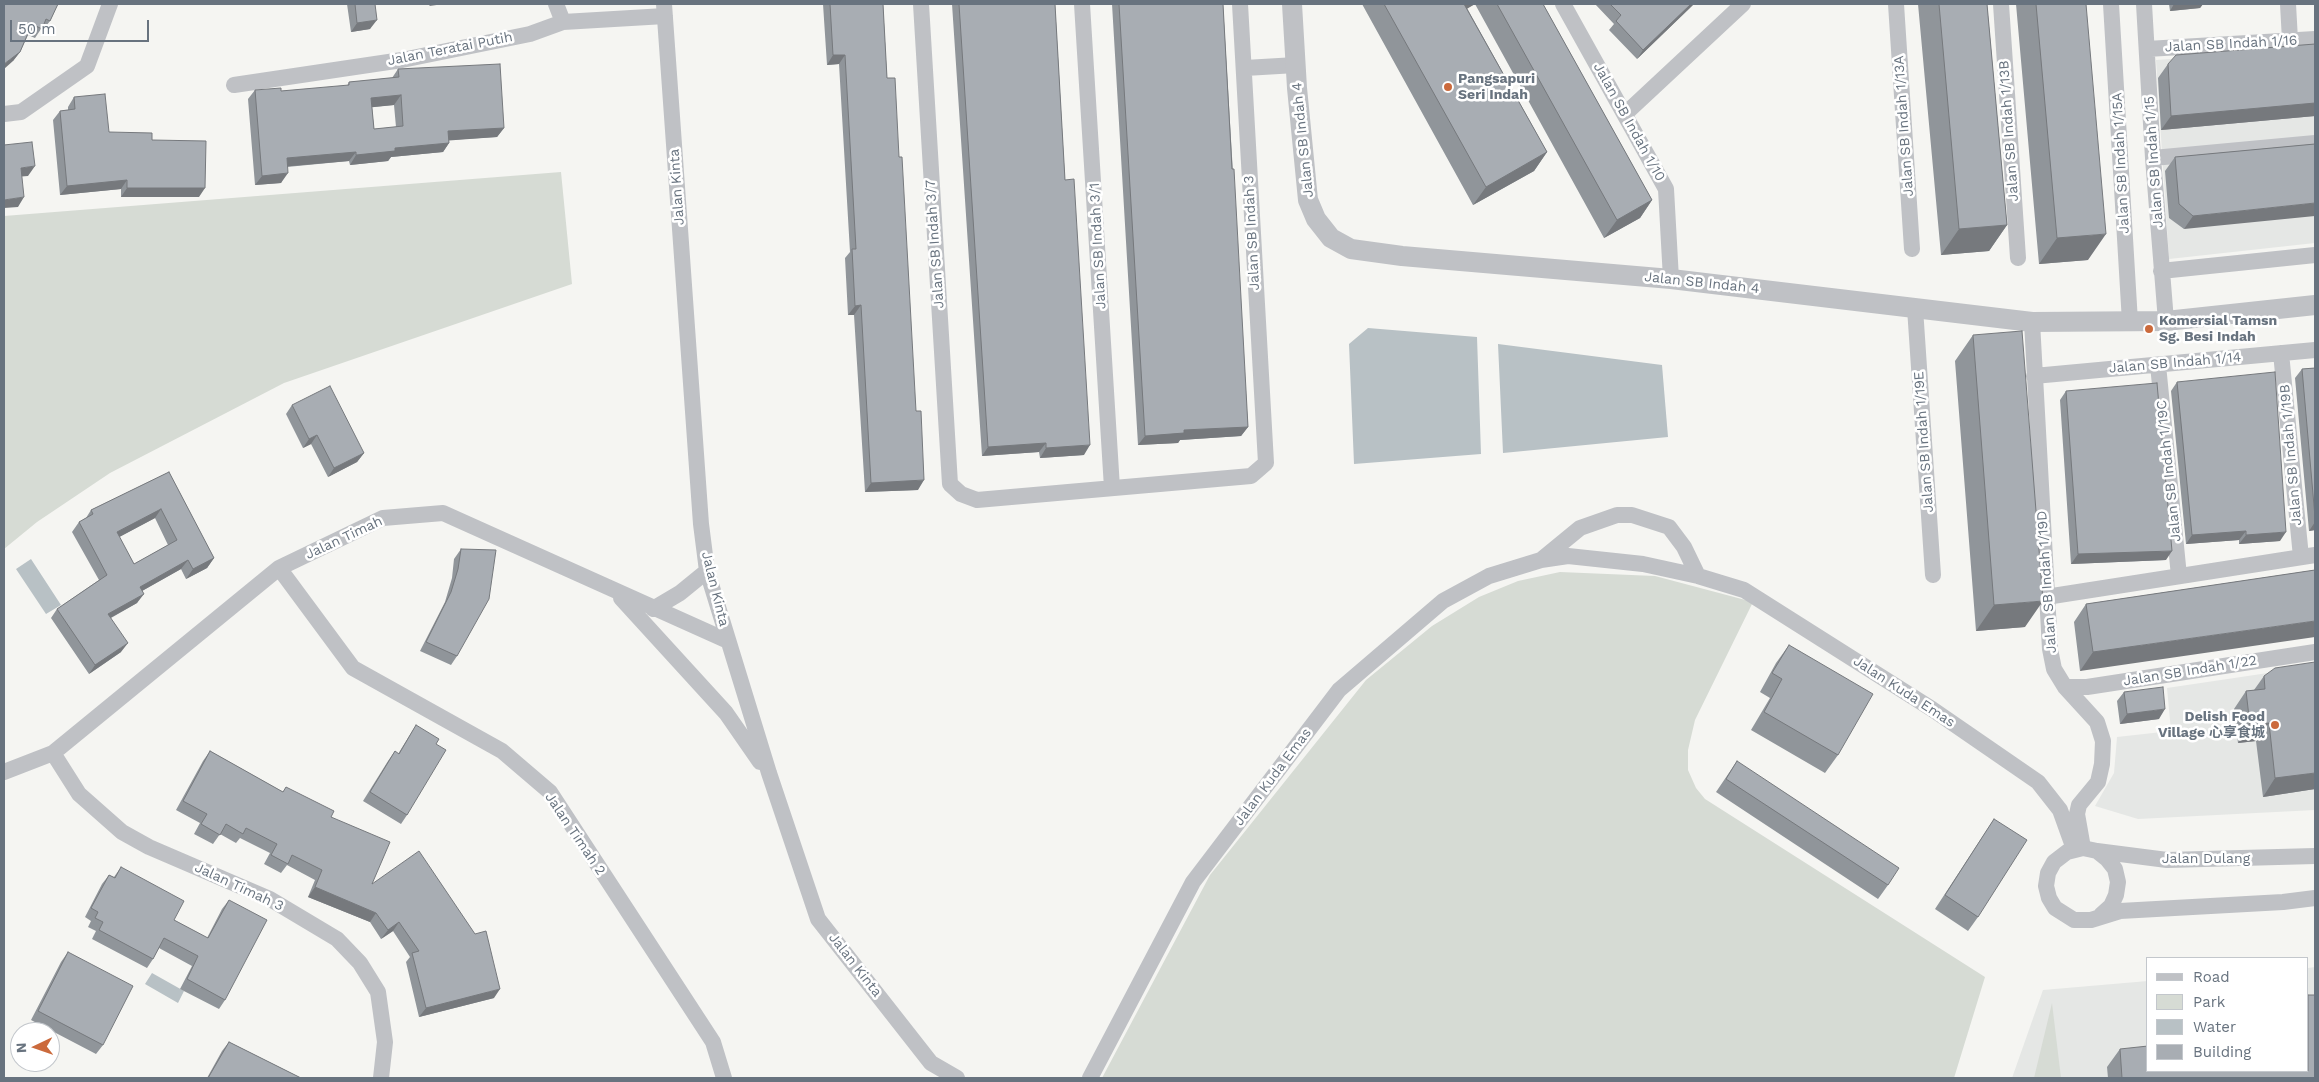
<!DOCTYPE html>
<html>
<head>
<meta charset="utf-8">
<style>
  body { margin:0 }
  #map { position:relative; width:2319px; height:1082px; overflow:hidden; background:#f5f5f2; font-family:"Work Sans",sans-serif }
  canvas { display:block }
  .frame { position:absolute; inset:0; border:5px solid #68737f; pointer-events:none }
  .legend { position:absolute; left:2146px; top:957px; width:162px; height:115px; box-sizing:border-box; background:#fff; border:1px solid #c3c7cc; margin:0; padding:6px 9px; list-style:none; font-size:15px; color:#68737f }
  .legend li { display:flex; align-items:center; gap:10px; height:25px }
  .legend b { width:25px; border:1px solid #c3c7cc }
  .north { position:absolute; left:10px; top:1022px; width:50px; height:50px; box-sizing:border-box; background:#fff; border:1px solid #c3c7cc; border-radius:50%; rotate:267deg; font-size:14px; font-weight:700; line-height:20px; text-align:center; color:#68737f }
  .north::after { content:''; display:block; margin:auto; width:18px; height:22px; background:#cb6a3c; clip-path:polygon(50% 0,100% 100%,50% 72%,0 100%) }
  .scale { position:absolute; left:10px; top:20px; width:139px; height:22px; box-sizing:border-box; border:2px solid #68737f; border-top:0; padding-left:6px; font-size:15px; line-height:18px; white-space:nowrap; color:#68737f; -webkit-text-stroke:4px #fff; paint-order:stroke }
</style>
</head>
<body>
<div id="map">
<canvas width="2319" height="1082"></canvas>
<div class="frame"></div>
<ul class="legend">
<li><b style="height:6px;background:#bfc1c5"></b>Road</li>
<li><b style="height:14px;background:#d6dbd4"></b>Park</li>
<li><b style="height:14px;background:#b8c1c5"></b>Water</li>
<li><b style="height:14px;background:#a8adb3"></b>Building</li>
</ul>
<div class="north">N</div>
<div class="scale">50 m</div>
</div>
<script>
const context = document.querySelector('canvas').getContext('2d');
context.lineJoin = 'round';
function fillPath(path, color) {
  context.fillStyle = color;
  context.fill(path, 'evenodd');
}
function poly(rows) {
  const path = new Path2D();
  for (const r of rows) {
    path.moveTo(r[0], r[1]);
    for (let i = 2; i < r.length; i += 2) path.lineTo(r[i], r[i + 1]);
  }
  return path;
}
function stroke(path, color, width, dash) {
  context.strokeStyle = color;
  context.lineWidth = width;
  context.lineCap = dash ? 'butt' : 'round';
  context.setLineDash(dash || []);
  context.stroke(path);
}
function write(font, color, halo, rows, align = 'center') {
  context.font = font + ' "Work Sans","Noto Sans SC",sans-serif';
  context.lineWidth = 5;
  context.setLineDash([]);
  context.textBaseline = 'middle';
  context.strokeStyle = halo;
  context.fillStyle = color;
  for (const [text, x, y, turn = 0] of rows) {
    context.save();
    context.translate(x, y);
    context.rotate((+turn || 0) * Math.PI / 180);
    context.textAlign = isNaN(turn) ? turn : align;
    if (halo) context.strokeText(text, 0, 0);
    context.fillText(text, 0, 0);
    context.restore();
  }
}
fillPath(poly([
  [2315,49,2315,243,2169,259,2156,60],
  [2315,666,2315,810,2138,819,2095,806,2114,773,2117,737,2171,731,2167,688],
  [2315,967,2315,1078,2012,1078,2043,990,2148,981,2148,1071,2308,1071,2308,968]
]), '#e5e7e5');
fillPath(poly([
  [561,172,572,284,284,383,110,473,37,522,4,549,4,216],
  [1560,572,1655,576,1753,602,1695,720,1688,750,1688,770,1696,788,1705,799,1985,977,1954,1078,1102,1078,1210,875,1366,680,1432,626,1479,597,1518,581],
  [2052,1003,2061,1078,2034,1078]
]), '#d6dbd4');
fillPath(poly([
  [1368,328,1477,337,1481,454,1354,464,1349,344],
  [1498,344,1662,365,1668,437,1503,453],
  [31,559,61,605,46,614,16,569],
  [152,973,184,991,178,1003,145,984]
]), '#b8c1c5');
stroke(poly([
  [556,4,563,22],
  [664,4,701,524,707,571,769,773,818,919,931,1063,957,1078],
  [921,4,950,484,961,494,977,500,1251,476,1266,463,1240,4],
  [1082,4,1112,488],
  [1563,4,1666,189,1671,279],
  [1896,4,1912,249],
  [2001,4,2018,258],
  [2111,4,2130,322],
  [2144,4,2153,158,2166,321],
  [2288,4,2290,40],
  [2147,49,2315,39],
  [1245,68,1296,65],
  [234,85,402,60,530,34,563,22,665,16],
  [4,114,21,112,87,66,110,4],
  [1625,114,1743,4],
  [2153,158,2315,143],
  [2161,271,2315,255],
  [1915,308,1933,575],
  [2032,322,2050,649,2054,669,2065,687,2097,722,2103,741,2102,764,2098,782,2079,805,2077,814,2083,848],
  [2281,353,2301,557],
  [2158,365,2179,576],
  [2034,376,2315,350],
  [1541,560,1580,528,1617,515,1632,515,1669,527,1684,547,1698,576],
  [279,568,353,668,502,751,550,792,713,1042,724,1078],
  [2046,597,2315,555],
  [621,598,726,713,760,762],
  [653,609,680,593,707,571],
  [2065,687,2087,687,2315,652],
  [53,753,79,794,122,832,149,847,270,899,337,939,360,963,378,992,385,1042,381,1078],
  [4,772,53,753,279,568,383,518,443,513,728,641],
  [2097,851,2167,860,2315,856],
  [2101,915,2111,906,2116,895,2118,882,2115,869,2107,859,2097,851,2083,848,2067,852,2054,862,2048,873,2046,886,2049,898,2055,908,2074,920,2091,920,2120,911,2283,902,2315,898],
  [1090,1078,1193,882,1339,690,1443,601,1489,576,1541,560,1568,556,1643,564,1698,576,1744,590,1932,709,2038,782,2060,810,2074,849]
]), '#bfc1c5', 16);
stroke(poly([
  [1292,4,1297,88,1308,200,1316,219,1331,238,1351,249,1402,256,1671,279,2032,322,2166,321,2315,305]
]), '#bfc1c5', 20);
fillPath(poly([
  [4,4,58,4,50,21,43,30,41,29,35,38,28,35,20,52,13,61],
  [347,4,375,4,370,29,351,32],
  [823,4,883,4,887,78,918,490,865,492,854,315,848,315,845,258,850,252,839,64,827,65],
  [952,4,1055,4,1065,180,1084,455,1040,458,1039,452,982,456],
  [1112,4,1223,4,1248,427,1241,436,1180,440,1178,443,1138,445],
  [1362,4,1475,4,1467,8,1547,152,1534,171,1473,205],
  [1475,4,1543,4,1652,200,1640,218,1604,238],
  [1595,4,1694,4,1637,59,1609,30,1614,24],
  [1918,4,1987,4,2007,225,1989,251,1941,255],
  [2016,4,2086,4,2088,260,2039,264],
  [2169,4,2206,4,2203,4,2200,8,2170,11],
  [2315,44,2315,116,2161,130,2158,78,2168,64],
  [398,69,504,128,497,137,449,140,449,143,443,152,391,157,388,161,350,165,349,161,287,167,281,183,255,185,248,99,255,90,281,91,347,86,349,82,392,78],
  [394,105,396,127,374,129,372,107],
  [74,97,109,132,152,140,199,197,121,197,121,189,60,195,53,120,60,111,68,110,68,107],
  [2315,144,2184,229,2169,218,2165,171,2175,157],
  [1973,335,2025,627,1976,631,1955,361],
  [2315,368,2315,530,2309,531,2295,378,2302,369],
  [2177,382,2280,541,2239,544,2239,540,2186,544,2171,391],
  [2066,391,2166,560,2071,564,2060,400],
  [292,405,364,453,357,462,328,477,311,444,303,448,286,414],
  [169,472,214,558,207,568,186,579,181,569,142,591,137,603,111,618,121,652,89,674,51,618,57,609,99,580,72,532,79,522,86,518,91,510],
  [155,518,168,545,134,564,119,537],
  [461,549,457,656,451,665,420,651,445,602,452,578,454,559],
  [2315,570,2080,671,2074,622,2086,604],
  [1789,645,1838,755,1825,773,1751,730,1770,698,1760,692,1776,663],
  [2264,676,2315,789,2263,797,2256,741,2238,743,2234,709,2246,691,2254,690],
  [2124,692,2159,719,2120,724,2117,701],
  [416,725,436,744,407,815,401,824,363,801,388,761,395,751,398,754],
  [210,751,283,792,286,787,331,817,372,884,494,998,419,1017,406,962,410,957,393,931,381,939,370,922,308,897,315,880,287,865,281,873,264,864,270,853,240,838,236,843,220,834,213,844,194,834,200,823,176,810,203,761],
  [1737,761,1888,885,1878,899,1716,792],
  [1994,819,1978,917,1968,931,1935,909],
  [121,867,174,920,207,938,222,909,229,900,225,1000,219,1009,180,989,192,966,159,948,153,959,147,968,92,939,96,931,88,927,91,921,85,917,102,884,109,875,114,877],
  [68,952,103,1045,96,1054,31,1020,61,962],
  [229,1042,301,1078,207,1078,222,1051],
  [2120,1049,2308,1071,2315,1078,2108,1078,2107,1067]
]), '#90959a');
fillPath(poly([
  [431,4,444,4,429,6],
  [1460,4,1475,4,1450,19],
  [1691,4,1694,4,1637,59,1643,50],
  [2174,4,2206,4,2203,4,2200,8,2170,11],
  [377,20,370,29,351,32,357,23],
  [20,52,13,61,4,69,4,64],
  [833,55,845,55,839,64,827,65],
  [401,95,394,105,365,108,371,98],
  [2315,103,2315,116,2161,130,2171,116],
  [504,128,497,137,442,141,448,131],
  [449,143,443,152,391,157,388,161,350,165,356,155,395,148],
  [356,152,349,161,280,167,287,158],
  [1547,152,1534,171,1473,205,1486,187],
  [35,166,28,176,15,177,21,168],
  [288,173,281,183,255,185,262,176],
  [127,180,121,189,60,195,67,186],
  [127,188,205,188,199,197,121,197],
  [24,197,18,207,4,208,4,200],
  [1652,200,1640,218,1604,238,1617,220],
  [2315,203,2315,216,2184,229,2193,216],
  [2007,225,1989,251,1941,255,1959,229],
  [2106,234,2088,260,2039,264,2057,238],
  [861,305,854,315,848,315,855,306],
  [1248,427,1241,436,1180,440,1178,443,1138,445,1145,436,1184,430],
  [317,435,311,444,303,448,309,439],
  [1046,443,1039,452,982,456,988,447],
  [1090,445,1084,455,1040,458,1046,448],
  [364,453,357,462,328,477,334,468],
  [924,480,918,490,865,492,871,483],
  [161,509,155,518,110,542,117,532],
  [2315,522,2315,530,2309,531],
  [2246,531,2239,540,2186,544,2192,535],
  [2286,532,2280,541,2239,544,2246,535],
  [2172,551,2166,560,2071,564,2078,554],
  [214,558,207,568,186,579,193,569],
  [188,560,181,569,133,596,140,587],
  [144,594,137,603,101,623,108,614],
  [2043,601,2025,627,1976,631,1994,605],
  [2315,621,2315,637,2080,671,2093,652],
  [128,643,121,652,89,674,95,665],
  [2165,709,2159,719,2120,724,2127,714],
  [2269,723,2256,741,2238,743,2250,725],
  [2315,773,2315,789,2263,797,2275,778],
  [315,887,376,913,370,922,308,897],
  [399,922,393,931,381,939,388,930],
  [500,989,494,998,419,1017,426,1008]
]), '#76797d');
const building = poly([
  [4,4,58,4,50,21,46,19,42,29,32,24,20,52,4,64,4,4],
  [355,4,375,4,377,20,357,23,355,4],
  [830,4,883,4,887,78,895,78,899,157,902,157,916,411,921,411,924,480,871,483,861,305,855,306,852,249,856,249,845,55,833,55,830,4],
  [959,4,1055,4,1065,180,1074,179,1090,445,1046,448,1046,443,988,447,959,4],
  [1119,4,1223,4,1232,169,1234,169,1248,427,1184,430,1184,433,1145,436,1119,4],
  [1384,4,1464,4,1547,152,1486,187,1384,4],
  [1497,4,1543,4,1652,200,1617,220,1497,4],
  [1610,4,1691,4,1643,50,1616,21,1621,15,1610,4],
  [1939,4,1987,4,2007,225,1959,229,1939,4],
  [2036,4,2086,4,2106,234,2057,238,2036,4],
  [2315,44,2315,103,2171,116,2168,64,2176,55,2315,44],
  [500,64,504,128,448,131,449,143,395,148,395,151,356,155,356,152,287,158,288,173,262,176,255,90,281,88,281,91,349,85,349,82,399,77,398,69,500,64],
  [401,95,403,126,374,129,371,98,401,95],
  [105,94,109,132,152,133,152,140,206,141,205,188,127,188,127,180,67,186,60,111,75,109,74,97,105,94],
  [32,142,35,166,21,168,24,197,4,200,4,145,32,142],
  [2315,144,2315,203,2193,216,2179,204,2175,157,2315,144],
  [2022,331,2043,601,1994,605,1973,335,2022,331],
  [2315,368,2315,517,2302,369,2315,368],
  [2275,372,2286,532,2246,535,2246,531,2192,535,2177,382,2275,372],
  [2157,383,2172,551,2078,554,2066,391,2157,383],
  [330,386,364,453,334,468,317,435,309,439,292,405,330,386],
  [169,472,214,558,193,569,188,560,140,587,144,594,108,614,128,643,95,665,57,609,107,575,79,522,93,514,91,510,169,472],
  [161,509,177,540,134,564,117,532,161,509],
  [461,549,496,550,489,599,457,656,426,642,451,592,458,569,461,549],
  [2315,570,2315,621,2093,652,2086,604,2315,570],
  [1789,645,1873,694,1838,755,1764,712,1782,679,1772,673,1789,645],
  [2315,662,2315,773,2275,778,2269,723,2250,725,2246,691,2265,689,2264,676,2275,668,2315,662],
  [2163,687,2165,709,2127,714,2124,692,2163,687],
  [416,725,439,739,436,744,446,750,407,815,370,792,395,751,399,754,416,725],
  [210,751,283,792,286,787,334,811,331,817,390,842,372,884,419,851,475,934,486,931,500,989,426,1008,412,953,419,951,399,922,388,930,376,913,315,887,322,870,292,855,288,864,271,855,277,844,246,828,243,834,226,824,220,835,201,824,207,814,183,801,210,751],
  [1737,761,1899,868,1888,885,1726,779,1737,761],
  [1994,819,2027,840,1978,917,1945,895,1994,819],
  [121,867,184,901,174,920,208,938,229,900,267,920,225,1000,187,979,198,956,164,938,153,959,99,930,103,922,95,918,98,912,91,908,109,875,115,878,121,867],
  [68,952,133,986,103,1045,38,1011,68,952],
  [2308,995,2315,995,2315,1078,2122,1078,2120,1049,2148,1046,2148,1071,2308,1071,2308,995],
  [229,1042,301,1078,208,1078,229,1042]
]);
fillPath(building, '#a8adb3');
stroke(building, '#76797d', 1);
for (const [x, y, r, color] of [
  [1448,87,5,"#cb6a3c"],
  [2149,329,5,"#cb6a3c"],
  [2275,725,5,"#cb6a3c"]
]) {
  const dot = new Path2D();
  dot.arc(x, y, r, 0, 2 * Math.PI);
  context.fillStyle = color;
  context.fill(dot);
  stroke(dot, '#fff', 2);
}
write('14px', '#68737f', '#fff', [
  ["Jalan SB Indah 1/16",2231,44,-3],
  ["Jalan Teratai Putih",450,49,-11],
  ["Jalan SB Indah 1/10",1629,122,61],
  ["Jalan SB Indah 1/13A",1904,126,-94],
  ["Jalan SB Indah 1/13B",2009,131,-94],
  ["Jalan SB Indah 4",1303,140,-96],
  ["Jalan SB Indah 1/15",2154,162,-94],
  ["Jalan SB Indah 1/15A",2121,163,-93],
  ["Jalan Kinta",677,187,-94],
  ["Jalan SB Indah 3",1252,233,-93],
  ["Jalan SB Indah 3/7",935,244,-94],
  ["Jalan SB Indah 3/1",1098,246,-93],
  ["Jalan SB Indah 4",1702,283,6],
  ["Jalan SB Indah 1/14",2175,363,-5],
  ["Jalan SB Indah 1/19E",1924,442,-94],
  ["Jalan SB Indah 1/19B",2291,455,-95],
  ["Jalan SB Indah 1/19C",2169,471,-96],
  ["Jalan Timah",344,538,-25],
  ["Jalan SB Indah 1/19D",2047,582,-94],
  ["Jalan Kinta",715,589,76],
  ["Jalan SB Indah 1/22",2190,671,-9],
  ["Jalan Kuda Emas",1904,692,33],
  ["Jalan Kuda Emas",1273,777,-53],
  ["Jalan Timah 2",575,834,56],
  ["Jalan Dulang",2206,859],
  ["Jalan Timah 3",239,887,25],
  ["Jalan Kinta",855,965,52]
]);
write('bold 14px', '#68737f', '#fff', [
  ["Pangsapuri",1458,79],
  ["Seri Indah",1458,95],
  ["Komersial Tamsn",2159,321],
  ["Sg. Besi Indah",2159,337],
  ["Delish Food",2265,717,"right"],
  ["Village 心享食城",2265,733,"right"]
], 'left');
</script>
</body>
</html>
